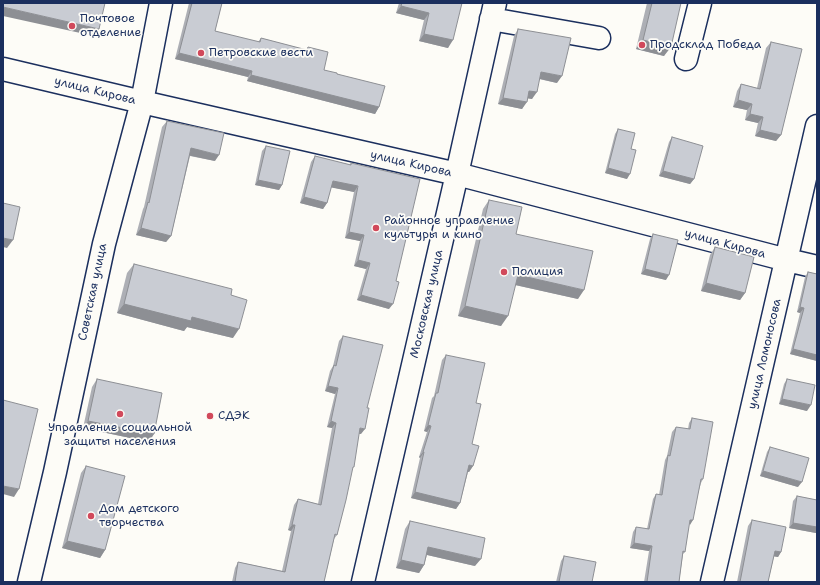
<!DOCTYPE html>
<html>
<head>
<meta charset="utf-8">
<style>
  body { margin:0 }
  #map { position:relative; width:820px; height:585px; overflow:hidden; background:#fdfcf7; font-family:"Shantell Sans",sans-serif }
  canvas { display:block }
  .frame { position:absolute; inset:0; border:4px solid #1b2f5e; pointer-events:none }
</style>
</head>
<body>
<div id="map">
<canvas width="820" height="585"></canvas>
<div class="frame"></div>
</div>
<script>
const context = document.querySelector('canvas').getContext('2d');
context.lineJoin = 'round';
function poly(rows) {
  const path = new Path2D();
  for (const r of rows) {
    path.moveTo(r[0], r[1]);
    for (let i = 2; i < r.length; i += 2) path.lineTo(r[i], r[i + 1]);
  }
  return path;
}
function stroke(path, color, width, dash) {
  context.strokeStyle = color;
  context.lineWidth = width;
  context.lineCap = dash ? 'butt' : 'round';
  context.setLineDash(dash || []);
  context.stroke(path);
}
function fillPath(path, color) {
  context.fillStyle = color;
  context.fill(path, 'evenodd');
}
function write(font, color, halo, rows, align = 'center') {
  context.font = font + ' "Shantell Sans",sans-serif';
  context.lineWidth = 3.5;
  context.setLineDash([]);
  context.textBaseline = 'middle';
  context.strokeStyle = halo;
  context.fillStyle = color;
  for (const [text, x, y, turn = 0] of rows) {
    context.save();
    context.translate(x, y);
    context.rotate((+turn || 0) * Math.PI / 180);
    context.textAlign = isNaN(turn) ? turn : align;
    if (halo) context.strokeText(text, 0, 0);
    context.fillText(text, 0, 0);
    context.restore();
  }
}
const minor = poly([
  [491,19,599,38],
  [686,59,700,3],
  [3,69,142,102,457,174,787,260,817,267],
  [29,582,55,472,104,244,142,102,161,3],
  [363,582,457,174,495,3],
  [712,582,817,126]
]);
stroke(minor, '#1b2f5e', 25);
stroke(minor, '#fdfcf7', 22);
fillPath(poly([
  [189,3,222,3,215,31,258,42,261,38,306,50,308,47,324,70,337,74,379,107,375,114,247,81,248,77,175,59],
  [399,3,462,3,448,48,419,41,424,20,396,13],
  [647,3,681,3,664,56,636,49],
  [518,29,557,83,539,79,532,99,528,98,522,109,498,104,514,36],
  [771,42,781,135,776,141,755,136,758,123,745,120,747,110,733,107,737,91,741,84,757,88,766,48],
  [167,121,215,161,190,156,171,236,166,242,136,235,143,209,144,207,162,127],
  [618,129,631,149,627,179,605,173,615,134],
  [672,137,694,179,690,184,659,176,669,142],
  [266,146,282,185,279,190,255,185,262,151],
  [315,156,350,165,351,163,389,309,357,300,366,269,354,266,360,241,345,238,354,192,331,187,327,203,323,209,300,203,311,162],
  [489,200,516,234,578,299,515,285,501,326,458,316,483,209],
  [653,234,666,280,641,274,650,239],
  [715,247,745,293,740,300,701,291,710,255],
  [134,264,231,295,233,338,187,327,184,331,117,313,127,273],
  [808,272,817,274,817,361,790,354,800,313,797,312,805,277],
  [343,336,361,434,359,434,352,469,337,535,334,539,324,582,325,582,232,582,235,568,238,562,282,571,291,531,288,530,294,505,298,499,318,504,332,428,327,427,335,394,325,391,330,371,333,366,339,341],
  [446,355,476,403,472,444,473,466,469,472,468,472,460,503,456,509,411,498,420,458,419,457,427,432,424,431,432,398,434,396,442,360],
  [97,379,149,442,83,428,92,387],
  [787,379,807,411,779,404,784,384],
  [692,418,703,479,701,483,689,525,685,552,683,554,679,582,644,582,649,551,630,548,633,532,636,527,647,529,653,499,656,494,659,495,665,460,667,456,672,432,676,427,688,429,689,423],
  [770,447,798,487,760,476,767,452],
  [86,466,105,550,100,558,62,548,81,473],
  [797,496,817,500,817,532,816,533,789,528,793,501],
  [752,520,781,552,778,557,774,556,768,582,737,582,748,526],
  [410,521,475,566,427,555,424,565,419,573,396,568,405,529],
  [564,556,592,582,556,582,561,561]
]), '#adafb5');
fillPath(poly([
  [401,6,429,13,424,20,396,13],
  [3,7,99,29,94,36,3,16],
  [424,34,453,40,448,48,419,41],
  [643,40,671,47,664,56,636,49],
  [179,53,252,71,248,77,175,59],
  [541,72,562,76,557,83,536,78],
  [251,75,379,107,375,114,247,81],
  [529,91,537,92,532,99,525,98],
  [503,98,527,102,522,109,498,104],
  [738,100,752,104,747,110,733,107],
  [750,114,763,117,758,123,745,120],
  [760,130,781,135,776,141,755,136],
  [191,148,219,155,215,161,187,155],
  [608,168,630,174,627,179,605,173],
  [663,171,694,179,690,184,659,176],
  [258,180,282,185,279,190,255,185],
  [333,181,358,186,354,192,329,187],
  [304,197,327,203,323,209,300,203],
  [141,228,171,236,166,242,136,235],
  [349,232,364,235,360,241,345,238],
  [3,238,13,240,7,248,3,247],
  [358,260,370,263,366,269,354,266],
  [645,269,669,275,666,280,641,274],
  [518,275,584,290,578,299,511,284],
  [706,283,745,293,740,300,701,291],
  [361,295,393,304,389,309,357,300],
  [124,304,192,317,239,329,233,338,187,327,184,331,117,313],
  [465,306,508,316,501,326,458,316],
  [800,307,804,308,800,313,797,312],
  [793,349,817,355,817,361,790,354],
  [328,386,338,388,335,394,325,391],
  [782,399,811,405,807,411,779,404],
  [88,421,154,434,149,442,83,428],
  [331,421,336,423,332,428,327,427],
  [428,425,431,426,427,432,424,431],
  [360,428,365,429,361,434,356,433],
  [423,452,424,452,420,458,419,457],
  [469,465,473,466,469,472,465,471],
  [763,471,802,482,798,487,760,476],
  [3,486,19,489,14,497,3,494],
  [415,492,460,503,456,509,411,498],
  [690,520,693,520,690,525],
  [793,523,817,527,817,532,816,533,789,528],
  [292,525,295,525,291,531,288,530],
  [67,541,105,550,100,558,62,548],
  [634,543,652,546,649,551,630,548],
  [428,547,481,559,475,566,423,554],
  [775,551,781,552,778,557,771,556],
  [401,560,424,565,419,573,396,568]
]), '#8d8f94');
const building = poly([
  [3,3,105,3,99,29,3,7,3,3],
  [192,3,222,3,215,31,260,42,261,38,307,50,308,47,328,52,324,70,337,73,337,74,385,86,379,107,251,75,252,71,179,53,192,3],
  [402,3,462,3,453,40,424,34,429,13,401,6,402,3],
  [652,3,681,3,671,47,643,40,652,3],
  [518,29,571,38,562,76,541,72,537,92,529,91,527,102,503,98,518,29],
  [771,42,802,49,781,135,760,130,763,117,750,114,752,104,738,100,741,84,760,89,771,42],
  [167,121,224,133,219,155,191,148,171,236,141,228,148,202,149,203,167,121],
  [618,129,635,133,631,149,636,150,630,174,608,168,618,129],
  [672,137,703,146,694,179,663,171,672,137],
  [266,146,290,151,282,185,258,180,266,146],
  [315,156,351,165,351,163,420,179,396,281,399,282,393,304,361,295,370,263,358,260,364,235,349,232,358,186,333,181,327,203,304,197,315,156],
  [489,200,522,207,516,234,593,251,584,290,518,275,508,316,465,306,489,200],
  [3,203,20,207,13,240,3,238,3,203],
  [653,234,678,240,669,275,645,269,653,234],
  [715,247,754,257,745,293,706,283,715,247],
  [134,264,232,289,231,295,247,300,239,329,192,317,191,321,124,304,134,264],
  [808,272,817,274,817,355,793,349,804,308,800,307,808,272],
  [343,336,383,345,367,408,369,408,365,429,360,428,354,467,353,467,346,500,337,535,335,534,324,582,325,582,235,582,238,562,285,572,295,525,292,525,298,499,321,505,336,423,331,421,338,388,328,386,334,365,336,366,343,336],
  [446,355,485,363,476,403,481,404,472,444,479,446,473,466,469,465,460,503,415,492,424,452,423,452,431,426,428,425,436,393,438,393,446,355],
  [97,379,162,393,154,434,88,421,97,379],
  [787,379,815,385,811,405,782,399,787,379],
  [3,400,38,409,19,489,3,486,3,400],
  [692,418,713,422,703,479,701,479,693,520,690,520,685,552,683,551,679,582,647,582,652,546,634,543,636,527,649,529,656,494,662,495,668,455,670,456,676,427,690,429,692,418],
  [770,447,809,458,802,482,763,471,770,447],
  [86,466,125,476,105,550,67,541,86,466],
  [797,496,817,500,817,527,793,523,797,496],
  [752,520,786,527,781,552,775,551,768,582,740,582,752,520],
  [410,521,485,538,481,559,428,547,424,565,401,560,410,521],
  [564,556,596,562,592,582,559,582,564,556]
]);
fillPath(building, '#c9ccd3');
stroke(building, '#8d8f94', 1);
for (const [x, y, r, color] of [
  [72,26,4,"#d1495b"],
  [642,45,4,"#d1495b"],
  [201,53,4,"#d1495b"],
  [376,228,4,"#d1495b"],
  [504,272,4,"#d1495b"],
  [120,414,4,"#d1495b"],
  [210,416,4,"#d1495b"],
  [91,516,4,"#d1495b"]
]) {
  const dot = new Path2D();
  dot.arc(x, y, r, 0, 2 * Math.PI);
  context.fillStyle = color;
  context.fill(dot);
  stroke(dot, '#fdfcf7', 1.5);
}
write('12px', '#1b2f5e', '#fdfcf7', [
  ["Почтовое",80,19],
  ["отделение",80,33],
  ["Продсклад Победа",650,45],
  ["Петровские вести",209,53],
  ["Районное управление",384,221],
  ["культуры и кино",384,235],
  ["Полиция",512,272],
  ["СДЭК",218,416],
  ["Управление социальной",120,428,"center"],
  ["защиты населения",120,442,"center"],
  ["Дом детского",99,509],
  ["творчества",99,523]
], 'left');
write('12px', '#1b2f5e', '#fdfcf7', [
  ["улица Кирова",95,91,14],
  ["улица Кирова",411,164,13],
  ["улица Кирова",725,244,15],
  ["Советская улица",93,292,-78],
  ["Московская улица",427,304,-77],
  ["улица Ломоносова",765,354,-77]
]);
</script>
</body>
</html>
